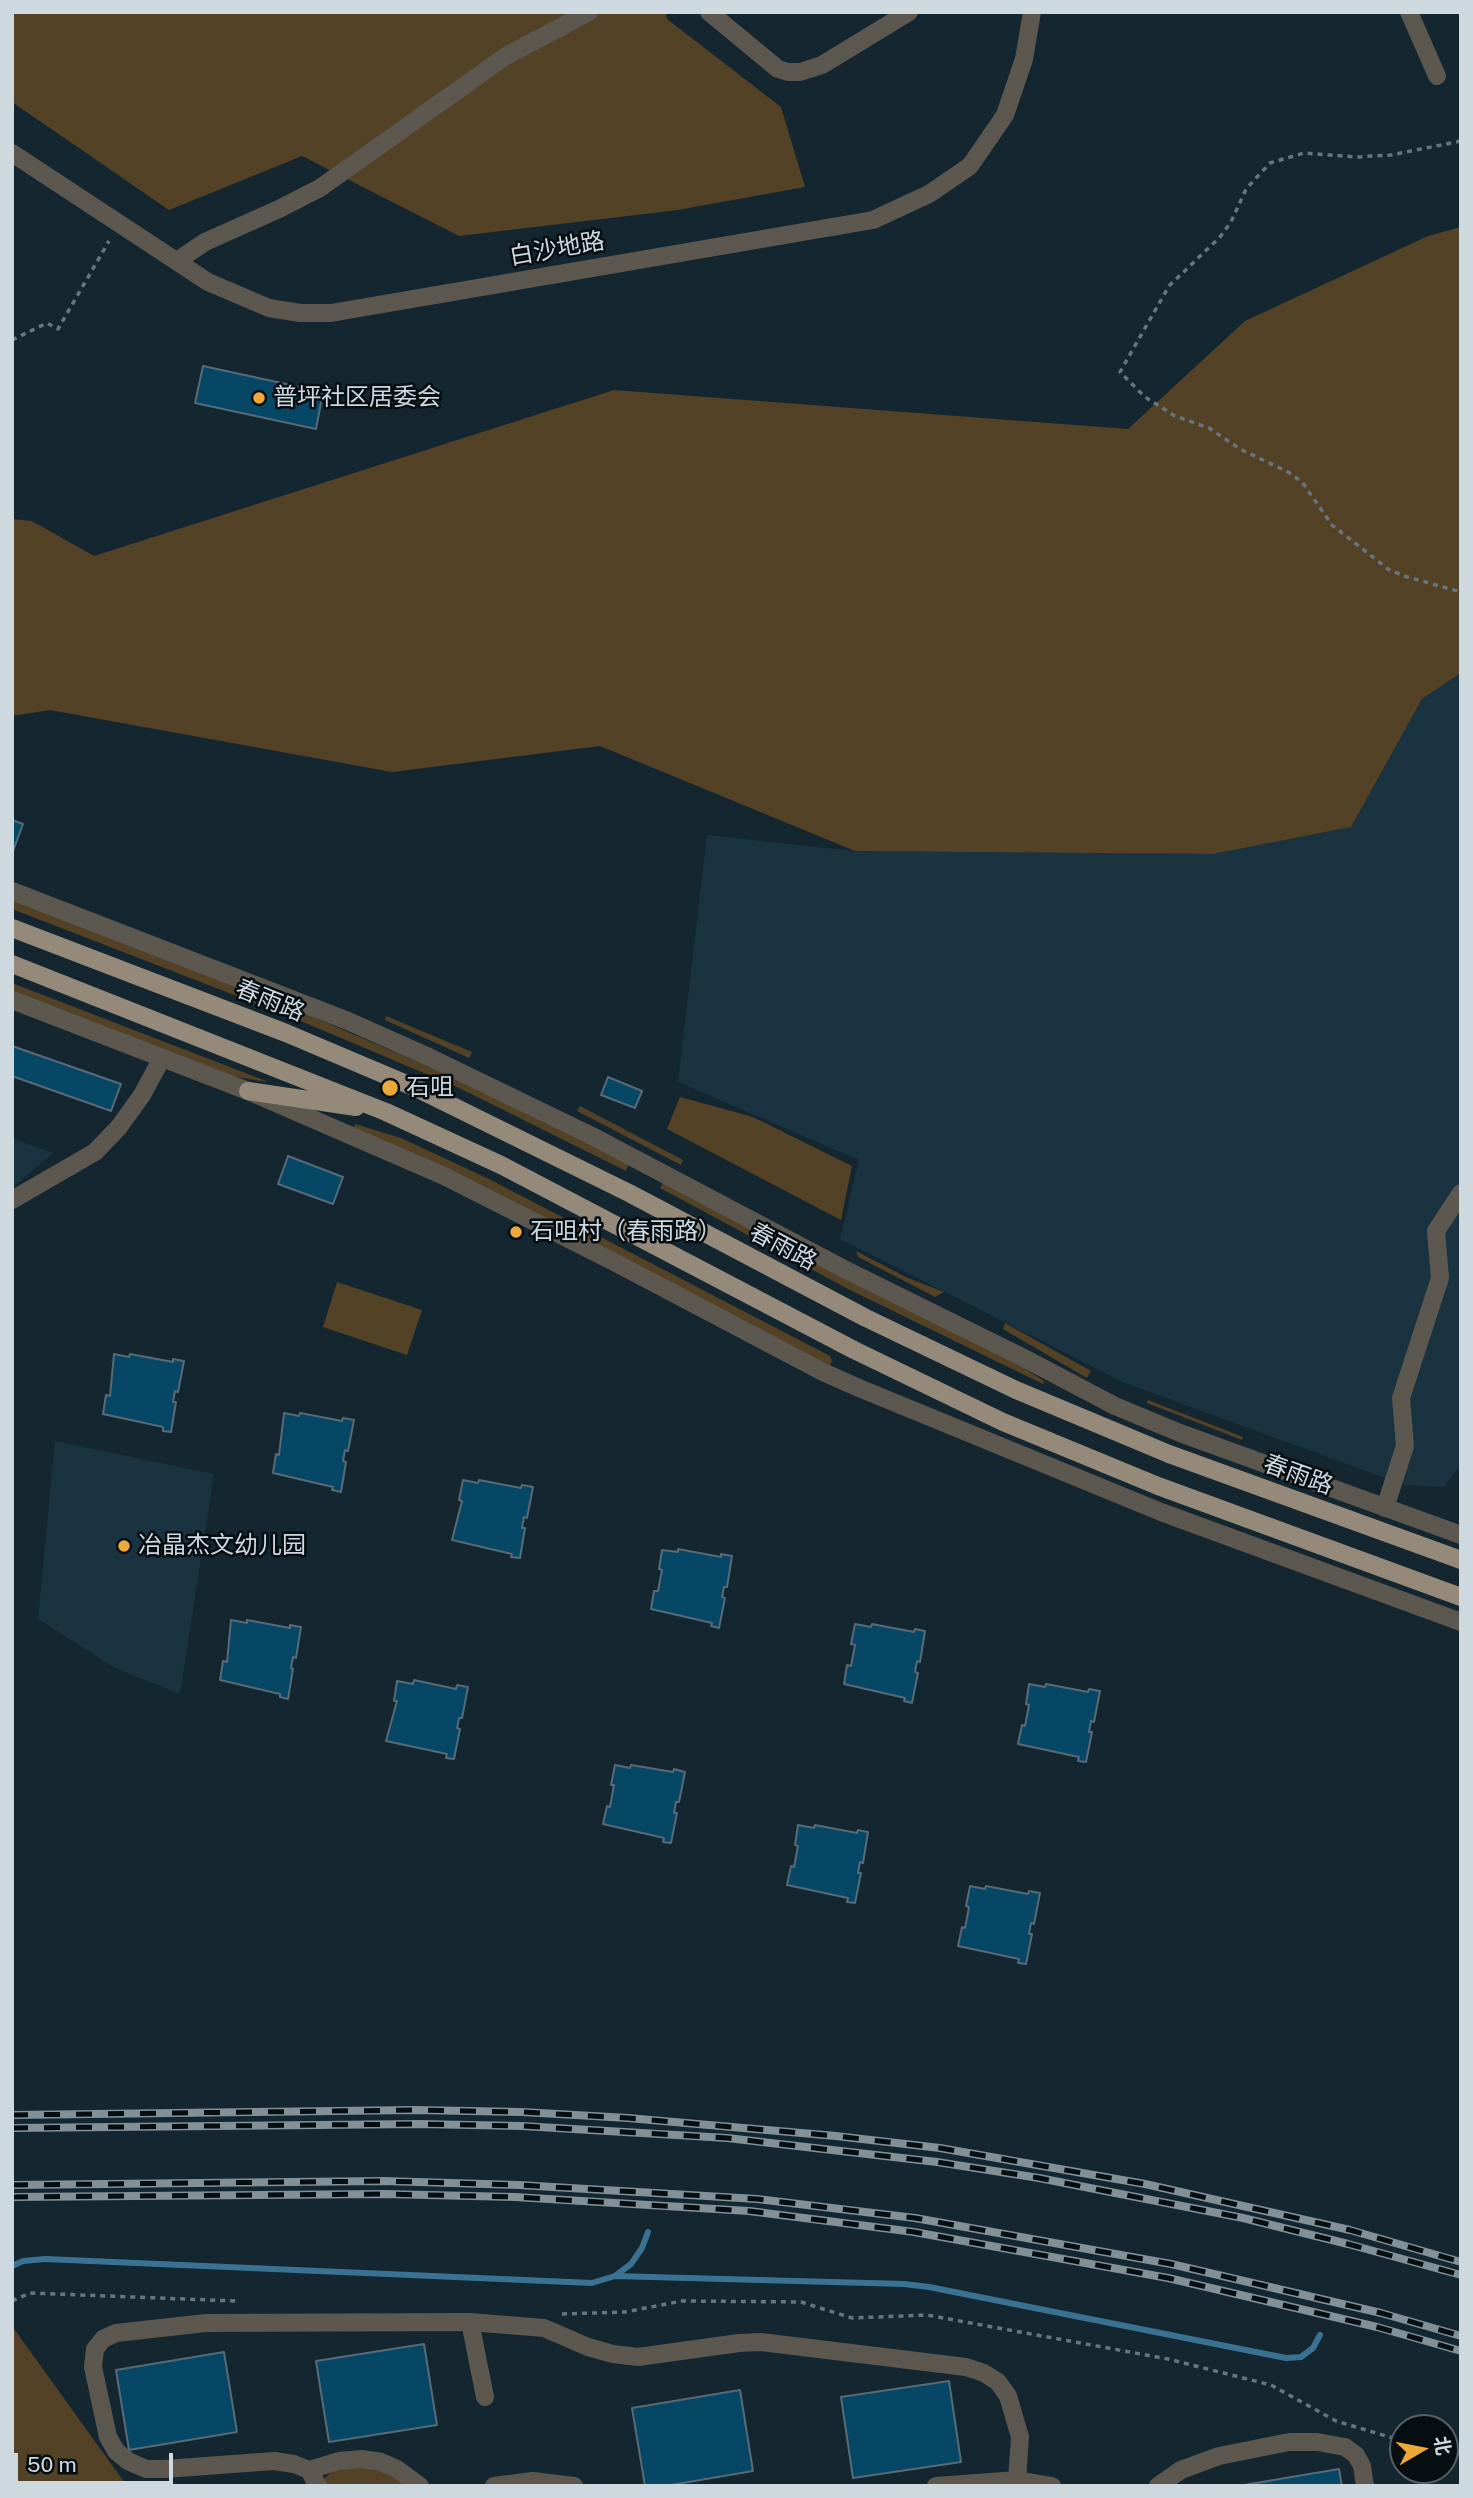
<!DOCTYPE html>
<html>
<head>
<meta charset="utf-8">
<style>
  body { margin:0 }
  #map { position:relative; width:1473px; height:2498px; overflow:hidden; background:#142630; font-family:"Public Sans","Noto Sans SC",sans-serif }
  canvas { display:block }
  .frame { position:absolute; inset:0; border:14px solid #cdd8df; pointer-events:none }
  .north { position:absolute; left:1389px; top:2414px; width:70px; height:70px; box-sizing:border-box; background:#070e12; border:2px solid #565f64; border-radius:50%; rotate:80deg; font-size:19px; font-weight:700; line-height:28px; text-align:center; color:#cdd8df }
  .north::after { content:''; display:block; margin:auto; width:24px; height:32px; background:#eca93a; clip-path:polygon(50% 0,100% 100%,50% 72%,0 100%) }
  .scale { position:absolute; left:14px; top:2453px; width:159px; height:32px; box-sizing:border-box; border:4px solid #cdd8df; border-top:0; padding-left:9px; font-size:21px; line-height:24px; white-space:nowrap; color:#cdd8df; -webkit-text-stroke:5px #070e12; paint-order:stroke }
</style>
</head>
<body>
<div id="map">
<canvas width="1473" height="2498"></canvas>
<div class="frame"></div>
<div class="north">北</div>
<div class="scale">50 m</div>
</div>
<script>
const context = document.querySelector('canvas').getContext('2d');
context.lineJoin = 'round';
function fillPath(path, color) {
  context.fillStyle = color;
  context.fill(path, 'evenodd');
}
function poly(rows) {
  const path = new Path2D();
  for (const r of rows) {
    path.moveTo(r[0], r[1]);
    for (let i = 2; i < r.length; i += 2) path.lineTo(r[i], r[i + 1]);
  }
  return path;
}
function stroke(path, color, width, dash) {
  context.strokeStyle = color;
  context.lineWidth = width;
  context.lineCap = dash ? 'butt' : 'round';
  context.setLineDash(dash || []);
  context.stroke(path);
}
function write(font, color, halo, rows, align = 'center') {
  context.font = font + ' "Public Sans","Noto Sans SC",sans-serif';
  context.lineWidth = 5;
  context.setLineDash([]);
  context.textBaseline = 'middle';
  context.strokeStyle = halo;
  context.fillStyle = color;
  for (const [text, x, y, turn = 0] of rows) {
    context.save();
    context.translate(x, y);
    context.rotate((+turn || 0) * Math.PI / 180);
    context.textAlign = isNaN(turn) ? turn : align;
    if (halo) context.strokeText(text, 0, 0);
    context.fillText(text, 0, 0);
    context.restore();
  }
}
fillPath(poly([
  [1461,673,1461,1464,1444,1487,1404,1485,1125,1383,840,1239,859,1160,678,1082,707,835,855,851,1213,854,1351,827,1422,699],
  [12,1138,53,1153,12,1188],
  [55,1441,214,1474,180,1694,115,1668,38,1619]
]), '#1a3341');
fillPath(poly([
  [12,12,666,12,667,19,781,107,805,187,678,210,459,236,302,156,169,210,12,102],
  [1461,227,1461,673,1422,699,1351,827,1213,854,855,851,600,746,392,772,50,710,12,716,12,519,32,521,94,556,614,390,1128,429,1245,321,1428,236],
  [12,897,264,994,260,1005,12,909],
  [12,983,266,1081,266,1082,226,1075,12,994],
  [292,1008,460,1080,629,1163,626,1171,457,1087,289,1016],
  [386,1016,472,1052,469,1058,385,1020],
  [680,1097,753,1117,852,1166,841,1220,667,1129],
  [580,1106,683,1160,681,1165,577,1111],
  [355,1124,401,1138,489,1179,830,1356,832,1361,830,1365,825,1366,354,1128],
  [664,1181,1008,1358,1044,1381,1043,1384,850,1290,660,1188],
  [856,1251,908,1278,944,1292,935,1297,858,1257],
  [337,1282,422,1310,407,1355,323,1327],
  [1005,1323,1091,1371,1087,1378,1003,1329],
  [1148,1400,1243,1437,1242,1440,1147,1403],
  [12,2326,127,2486,12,2486],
  [372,2466,388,2472,405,2486,325,2486,325,2478,334,2469]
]), '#544227');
stroke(poly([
  [12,2266,23,2261,45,2259,592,2283,615,2276,631,2264,642,2248,648,2232],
  [615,2276,904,2284,929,2287,1286,2358,1301,2357,1313,2348,1320,2335]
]), '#3a7293', 6);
const building = poly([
  [203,366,323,392,316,429,195,403,203,366],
  [12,820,23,824,13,851,12,851,12,820],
  [12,1046,121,1084,111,1111,12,1076,12,1046],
  [608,1077,642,1091,635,1108,601,1095,608,1077],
  [288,1156,343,1177,333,1204,278,1184,288,1156],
  [114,1354,129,1357,130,1354,173,1362,173,1359,184,1361,178,1392,175,1391,173,1402,176,1402,171,1432,163,1431,163,1427,103,1414,106,1395,110,1396,114,1354],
  [284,1413,299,1416,300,1413,342,1421,343,1418,354,1420,348,1451,345,1450,343,1461,346,1462,341,1492,332,1490,333,1487,273,1473,276,1454,279,1455,284,1413],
  [463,1480,478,1483,479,1480,521,1488,522,1485,533,1487,527,1518,524,1517,522,1528,525,1528,520,1558,511,1557,512,1554,452,1540,462,1501,459,1500,463,1480],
  [678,1549,721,1557,721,1554,732,1556,727,1587,724,1587,722,1597,725,1598,719,1628,711,1626,712,1623,651,1609,654,1591,658,1591,662,1570,659,1569,662,1550,678,1552,678,1549],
  [231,1620,247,1623,247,1620,290,1628,290,1625,301,1627,296,1658,293,1657,291,1668,293,1669,288,1699,280,1697,280,1694,220,1680,223,1661,227,1662,231,1620],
  [855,1624,871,1627,872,1624,914,1632,915,1629,925,1631,920,1662,917,1661,915,1672,918,1673,912,1703,904,1701,905,1698,844,1684,847,1665,851,1666,855,1645,851,1644,855,1624],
  [414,1680,456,1689,457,1685,468,1687,462,1718,459,1718,457,1728,460,1729,454,1759,446,1758,447,1754,386,1741,397,1701,394,1701,397,1681,413,1684,414,1680],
  [1029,1684,1045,1687,1046,1684,1088,1692,1089,1689,1100,1691,1094,1722,1091,1721,1089,1732,1092,1732,1086,1762,1078,1761,1079,1757,1018,1744,1022,1725,1025,1726,1029,1705,1026,1704,1029,1684],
  [615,1765,630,1768,631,1765,673,1772,674,1769,685,1772,679,1802,676,1802,674,1813,677,1813,671,1843,663,1842,664,1838,603,1824,607,1806,610,1807,614,1785,611,1785,615,1765],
  [798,1825,814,1828,815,1825,857,1833,858,1830,868,1832,863,1863,860,1862,858,1873,861,1873,855,1903,847,1902,848,1898,787,1885,791,1866,794,1867,798,1846,795,1845,798,1825],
  [970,1886,985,1889,986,1886,1028,1894,1029,1891,1040,1893,1034,1924,1031,1923,1029,1934,1032,1934,1026,1964,1018,1963,1019,1959,958,1946,962,1927,965,1928,969,1907,966,1906,970,1886],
  [424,2344,437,2425,329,2442,316,2361,424,2344],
  [224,2352,237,2432,129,2450,116,2370,224,2352],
  [949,2381,961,2462,853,2478,841,2397,949,2381],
  [740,2390,753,2471,665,2486,645,2486,632,2408,740,2390],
  [1339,2469,1342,2486,1238,2486,1339,2469]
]);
fillPath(building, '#074766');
stroke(building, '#576a77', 2);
stroke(poly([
  [1461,141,1391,155,1356,157,1304,153,1270,163,1246,189,1231,222,1220,237,1169,286,1120,372,1145,397,1175,416,1209,428,1240,449,1288,472,1302,482,1332,525,1388,569,1404,576,1461,592],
  [12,340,47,323,58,329,109,241],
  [12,2301,30,2293,236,2301],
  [562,2314,625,2312,682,2301,801,2302,852,2318,927,2315,1168,2359,1271,2385,1336,2421,1403,2441],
  [1445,2451,1461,2454]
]), '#67767e', 3.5, [5, 5]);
stroke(poly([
  [709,12,778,69,788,72,800,72,822,65,909,12],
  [1409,12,1437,76],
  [12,153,208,282,269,308,300,313,331,313,873,220,929,194,970,166,1005,115,1024,59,1032,12],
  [177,261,205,242,279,209,320,188,506,56,589,12],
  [12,891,348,1021,429,1057,592,1136,844,1269,1022,1357,1115,1406,1180,1433,1461,1535],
  [12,1000,248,1091,444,1176,616,1263,823,1372,859,1388,1161,1512,1461,1622],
  [12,1200,95,1152,119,1127,142,1095,162,1058],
  [1385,1508,1405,1446,1401,1398,1440,1278,1436,1231,1461,1193],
  [470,2322,485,2397],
  [309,2470,339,2461,362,2459,381,2462,397,2469,420,2486],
  [318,2486,309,2470,294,2464,274,2461,165,2469,146,2469,128,2461,116,2451,108,2437,93,2367,95,2349,103,2339,116,2333,206,2323,470,2322,544,2328,588,2347,613,2354,638,2357,739,2343,761,2342,966,2367,984,2373,998,2382,1008,2396,1020,2437,1017,2480],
  [494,2486,533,2481,574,2486],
  [936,2486,1017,2480,1052,2486],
  [1158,2486,1181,2470,1219,2456,1289,2442,1317,2442,1345,2447,1356,2455,1362,2466,1365,2486]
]), '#5c574f', 18);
stroke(poly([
  [12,928,286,1033,416,1088,629,1193,866,1318,1016,1390,1169,1454,1461,1560],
  [12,964,386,1112,501,1165,854,1350,1003,1422,1158,1486,1461,1597],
  [248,1091,356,1107]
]), '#958a7a', 18);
const rail = poly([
  [12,2115,415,2110,522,2112,628,2118,836,2136,940,2148,1145,2184,1350,2230,1461,2262],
  [12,2128,419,2124,522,2126,727,2138,937,2162,1039,2178,1243,2218,1348,2244,1461,2275],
  [12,2185,383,2181,519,2185,757,2199,915,2218,1171,2264,1381,2313,1461,2336],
  [12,2197,384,2194,515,2197,749,2211,914,2232,1168,2278,1377,2327,1461,2351]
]);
stroke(rail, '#829098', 8);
stroke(rail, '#070e12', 5, [16]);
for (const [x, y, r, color] of [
  [259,398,7,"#eca93a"],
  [390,1088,9,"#eca93a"],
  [516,1232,7,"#eca93a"],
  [124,1546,7,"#eca93a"]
]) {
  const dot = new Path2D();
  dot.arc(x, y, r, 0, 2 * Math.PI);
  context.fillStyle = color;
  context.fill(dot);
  stroke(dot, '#070e12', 2.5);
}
write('24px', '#cdd8df', '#070e12', [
  ["白沙地路",557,249,-10],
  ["春雨路",270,1001,22],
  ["春雨路",783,1247,28],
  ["春雨路",1298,1475,20]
]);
write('24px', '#cdd8df', '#070e12', [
  ["普坪社区居委会",273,398],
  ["石咀",406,1088],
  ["石咀村（春雨路）",530,1232],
  ["冶晶杰文幼儿园",138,1546]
], 'left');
</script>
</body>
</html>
